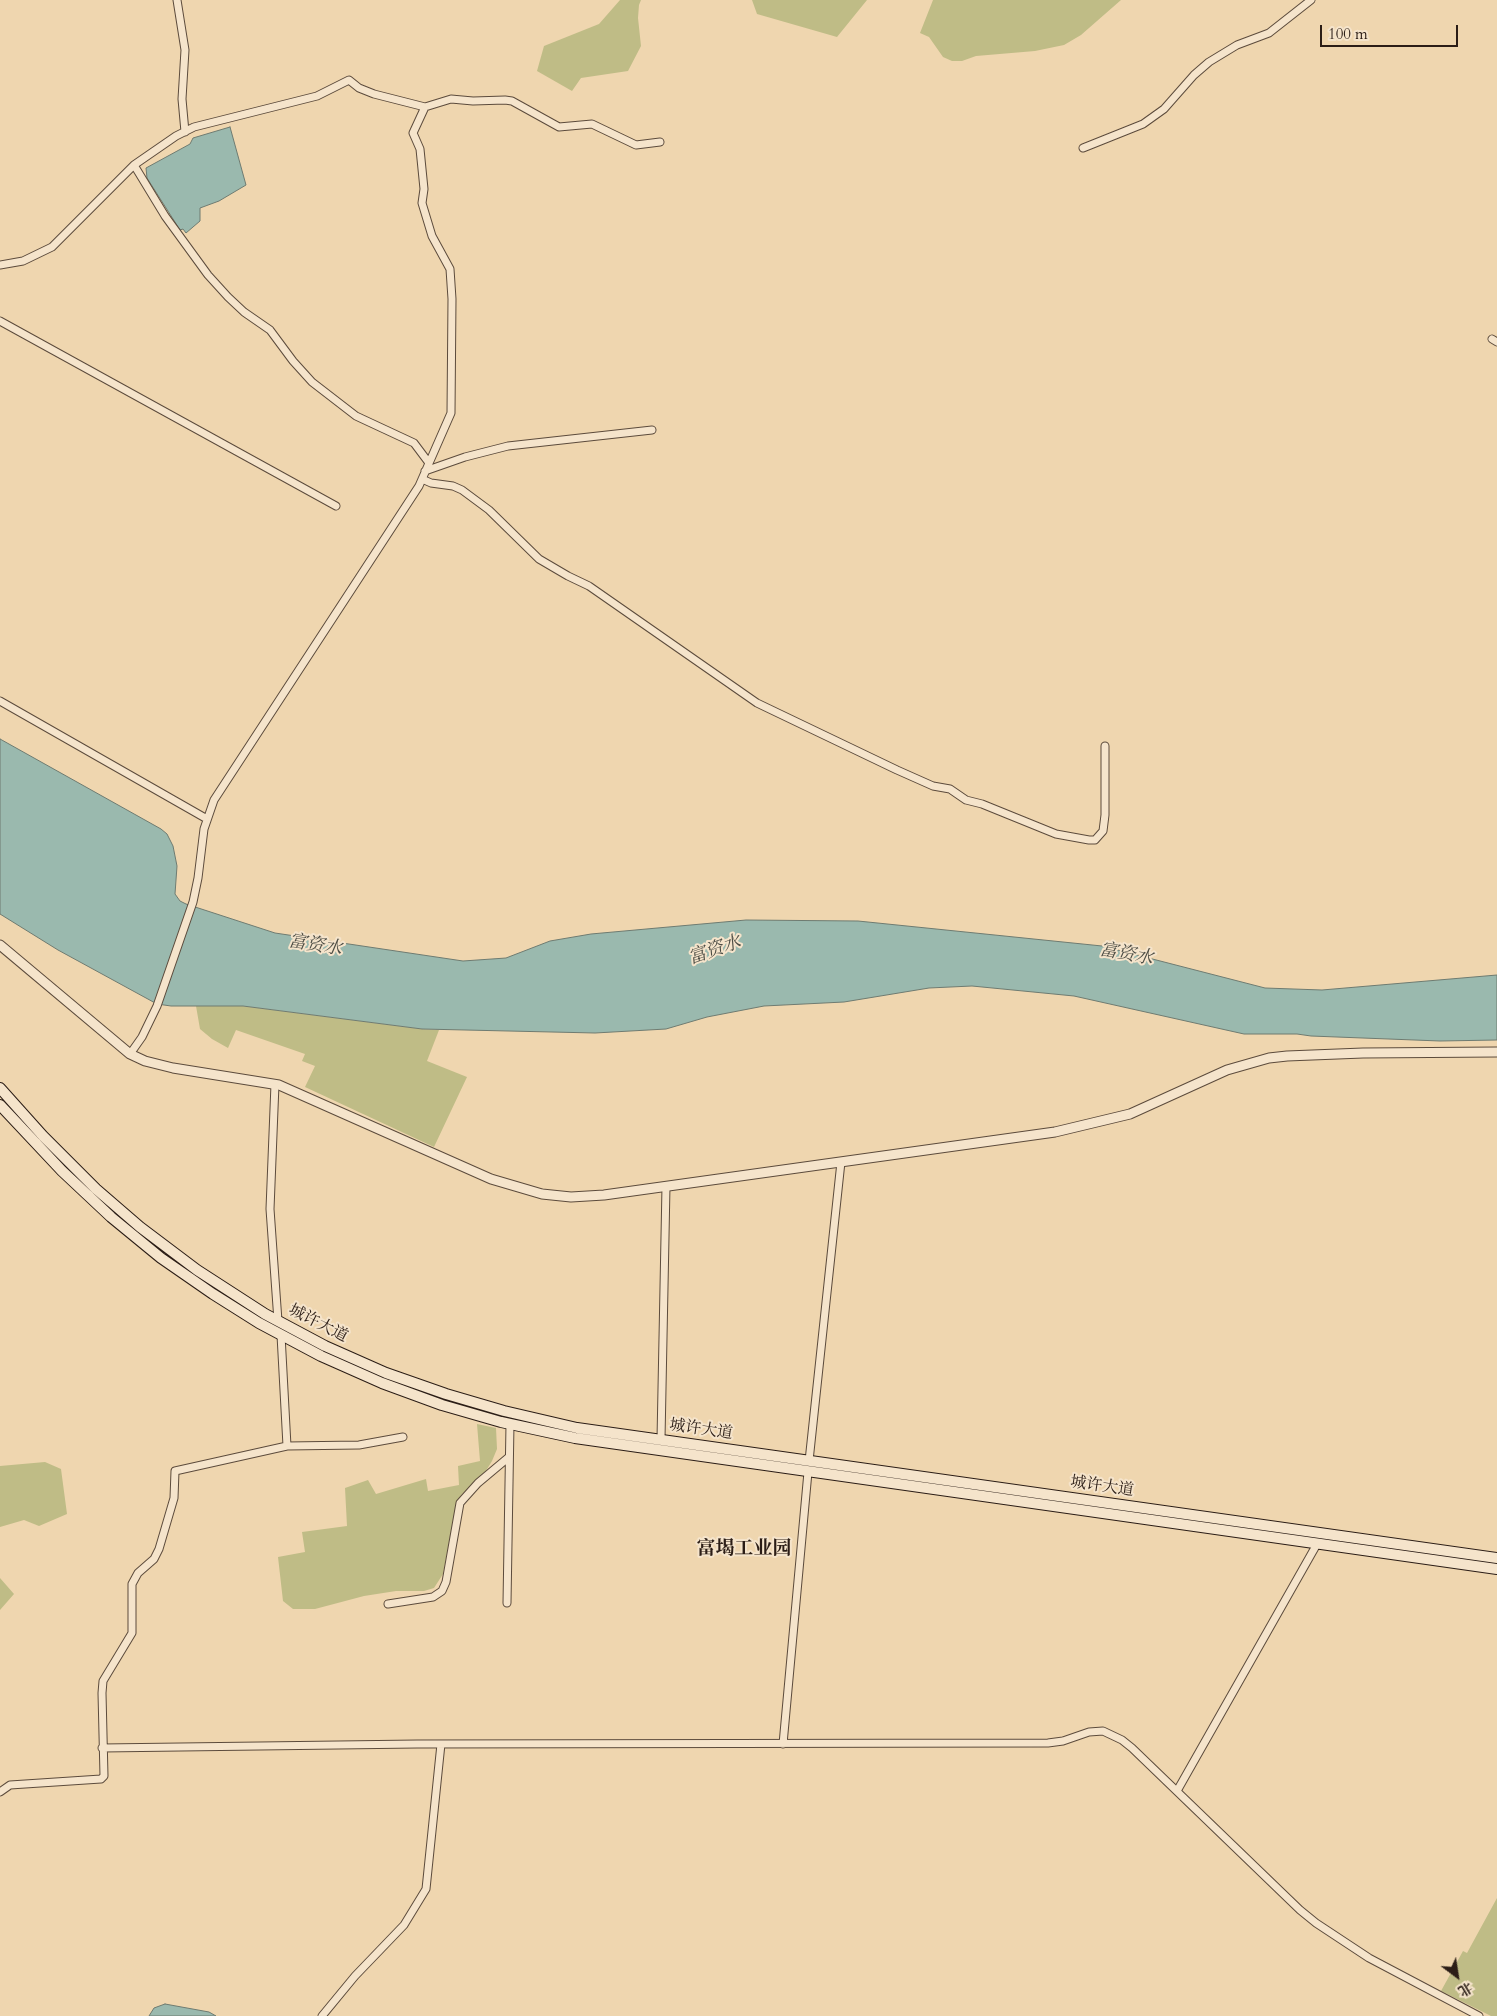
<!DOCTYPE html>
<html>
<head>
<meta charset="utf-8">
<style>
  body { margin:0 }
  #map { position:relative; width:1497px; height:2016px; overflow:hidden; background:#efd6af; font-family:Cardo,"Noto Serif SC",serif }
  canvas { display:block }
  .north { position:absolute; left:1432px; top:1951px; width:50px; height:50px; -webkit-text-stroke:4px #f5e4cb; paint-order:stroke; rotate:149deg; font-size:14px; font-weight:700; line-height:20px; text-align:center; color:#2b1d16 }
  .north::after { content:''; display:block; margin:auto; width:18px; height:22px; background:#2b1d16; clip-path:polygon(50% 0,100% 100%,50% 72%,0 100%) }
  .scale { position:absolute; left:1320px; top:25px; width:138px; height:22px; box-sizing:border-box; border:2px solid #2b1d16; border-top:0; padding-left:6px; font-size:15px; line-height:18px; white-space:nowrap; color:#2b1d16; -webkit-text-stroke:4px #f5e4cb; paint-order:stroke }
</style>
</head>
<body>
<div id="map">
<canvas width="1497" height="2016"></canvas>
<div class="north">北</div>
<div class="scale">100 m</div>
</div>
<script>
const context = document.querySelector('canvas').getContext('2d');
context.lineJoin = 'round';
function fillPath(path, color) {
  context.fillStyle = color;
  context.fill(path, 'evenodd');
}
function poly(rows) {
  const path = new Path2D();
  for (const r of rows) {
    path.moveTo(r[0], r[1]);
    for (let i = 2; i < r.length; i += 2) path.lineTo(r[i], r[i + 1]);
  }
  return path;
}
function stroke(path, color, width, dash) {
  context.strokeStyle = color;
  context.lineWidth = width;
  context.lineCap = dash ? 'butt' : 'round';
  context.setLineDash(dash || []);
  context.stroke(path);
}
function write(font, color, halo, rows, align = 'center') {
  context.font = font + ' Cardo,"Noto Serif SC",serif';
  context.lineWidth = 4;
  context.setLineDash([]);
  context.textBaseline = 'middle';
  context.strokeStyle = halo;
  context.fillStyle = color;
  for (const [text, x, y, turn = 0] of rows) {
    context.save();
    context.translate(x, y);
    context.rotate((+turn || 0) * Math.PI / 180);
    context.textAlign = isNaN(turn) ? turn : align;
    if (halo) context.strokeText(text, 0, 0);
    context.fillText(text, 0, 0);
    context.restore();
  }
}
fillPath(poly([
  [620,0,641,0,639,5,638,18,641,46,628,71,581,78,572,91,537,71,544,46,599,24],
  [752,0,867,0,837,37,757,14],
  [933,0,1121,0,1081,35,1064,45,1035,51,976,56,962,61,952,61,943,57,929,37,920,33],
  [196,1006,243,1006,422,1029,439,1030,427,1061,467,1077,434,1147,305,1087,315,1066,302,1061,305,1054,236,1030,228,1048,212,1039,200,1029],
  [477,1424,496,1428,497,1449,492,1461,484,1474,462,1494,456,1505,443,1574,434,1588,424,1591,396,1591,364,1596,315,1609,293,1609,283,1601,278,1557,305,1552,302,1532,347,1526,345,1488,368,1480,376,1494,426,1479,428,1491,459,1485,458,1466,480,1461],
  [45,1462,61,1469,67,1514,39,1526,24,1520,0,1527,0,1466],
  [0,1578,14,1594,0,1610],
  [1497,1898,1497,2016,1491,2016,1441,1991,1463,1951,1467,1953]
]), '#bfbc86');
const water = poly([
  [230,127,246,185,219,201,200,208,200,221,186,233,183,229,180,230,147,178,146,168,190,144,193,138,230,127],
  [0,739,161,829,167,834,173,846,177,866,175,894,180,901,186,904,275,933,463,961,506,958,550,941,591,934,746,920,858,921,1102,946,1265,988,1322,990,1497,975,1497,1040,1440,1041,1311,1036,1297,1034,1244,1034,1074,996,972,986,929,988,844,1002,764,1006,707,1017,666,1029,595,1033,422,1029,243,1006,171,1006,157,1004,58,950,0,914,0,739],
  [165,2004,209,2012,216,2016,149,2016,154,2008,165,2004]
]);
fillPath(water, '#9ab9ae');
stroke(water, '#6e7b71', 1);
const minor = poly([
  [177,0,185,50,182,99,185,132],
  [1083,148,1143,124,1164,109,1194,75,1209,62,1237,45,1269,33,1311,0],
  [134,165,165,216,208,275,228,297,244,312,270,330,293,361,312,382,356,416,414,443,429,463],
  [0,265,23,261,52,247,134,165,176,136,194,127,317,96,349,80,359,88,374,94,425,107,451,99,473,101,505,100,512,101,559,127,592,124,636,145,660,142],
  [0,321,336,506],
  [1492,339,1497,342],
  [425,471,465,457,508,446,652,430],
  [422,479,431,483,453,486,462,490,489,510,539,559,568,576,589,586,757,703,897,770,933,786,950,789,966,800,982,804,1056,834,1089,840,1095,840,1103,831,1105,815,1105,746],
  [0,701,207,819],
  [130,1054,142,1037,157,1006,193,902,198,878,204,829,214,800,419,486,451,413,452,299,450,269,432,236,422,203,424,189,420,149,413,133,425,107],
  [275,1084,270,1209,278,1321],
  [281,1335,287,1446],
  [661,1439,666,1186],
  [809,1461,841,1162],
  [507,1603,510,1424],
  [388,1604,433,1597,442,1591,446,1582,460,1503,478,1483,509,1457],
  [783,1744,808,1472],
  [102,1748,417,1744,1048,1743,1063,1741,1089,1732,1103,1731,1122,1740,1132,1748,1300,1910,1316,1923,1369,1958,1479,2016],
  [1177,1791,1317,1544],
  [0,1792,10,1785,101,1779,104,1776,102,1693,103,1681,132,1633,132,1584,138,1573,154,1559,159,1549,174,1498,175,1471,287,1446,359,1445,403,1437],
  [322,2016,355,1976,404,1925,426,1889,441,1744]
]);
const tertiary = poly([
  [0,945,130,1054,145,1061,173,1068,279,1085,491,1179,542,1194,571,1197,604,1195,1055,1132,1130,1114,1227,1070,1269,1058,1287,1056,1363,1053,1497,1052]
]);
const secondary = poly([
  [0,1088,43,1136,96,1189,140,1227,197,1270,265,1314,325,1346,386,1373,446,1394,504,1411,577,1428,1497,1558],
  [0,1105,62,1171,111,1217,161,1258,213,1294,259,1323,321,1356,382,1383,442,1405,501,1422,575,1438,1497,1569]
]);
stroke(minor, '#5c4b3c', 9);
stroke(tertiary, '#5c4b3c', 11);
stroke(secondary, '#2b1d16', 12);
stroke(minor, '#f5e4cb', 7);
stroke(tertiary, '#f5e4cb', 9);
stroke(secondary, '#f5e4cb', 10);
write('16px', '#2b1d16', '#f5e4cb', [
  ["城许大道",318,1324,27],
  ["城许大道",701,1430,8],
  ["城许大道",1102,1487,8]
]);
write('italic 18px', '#4c4c44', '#f5e4cb', [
  ["富资水",315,946,9],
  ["富资水",715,951,-19],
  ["富资水",1126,955,10]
]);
write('bold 19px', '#2b1d16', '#f5e4cb', [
  ["富堨工业园",744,1550]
]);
</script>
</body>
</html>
